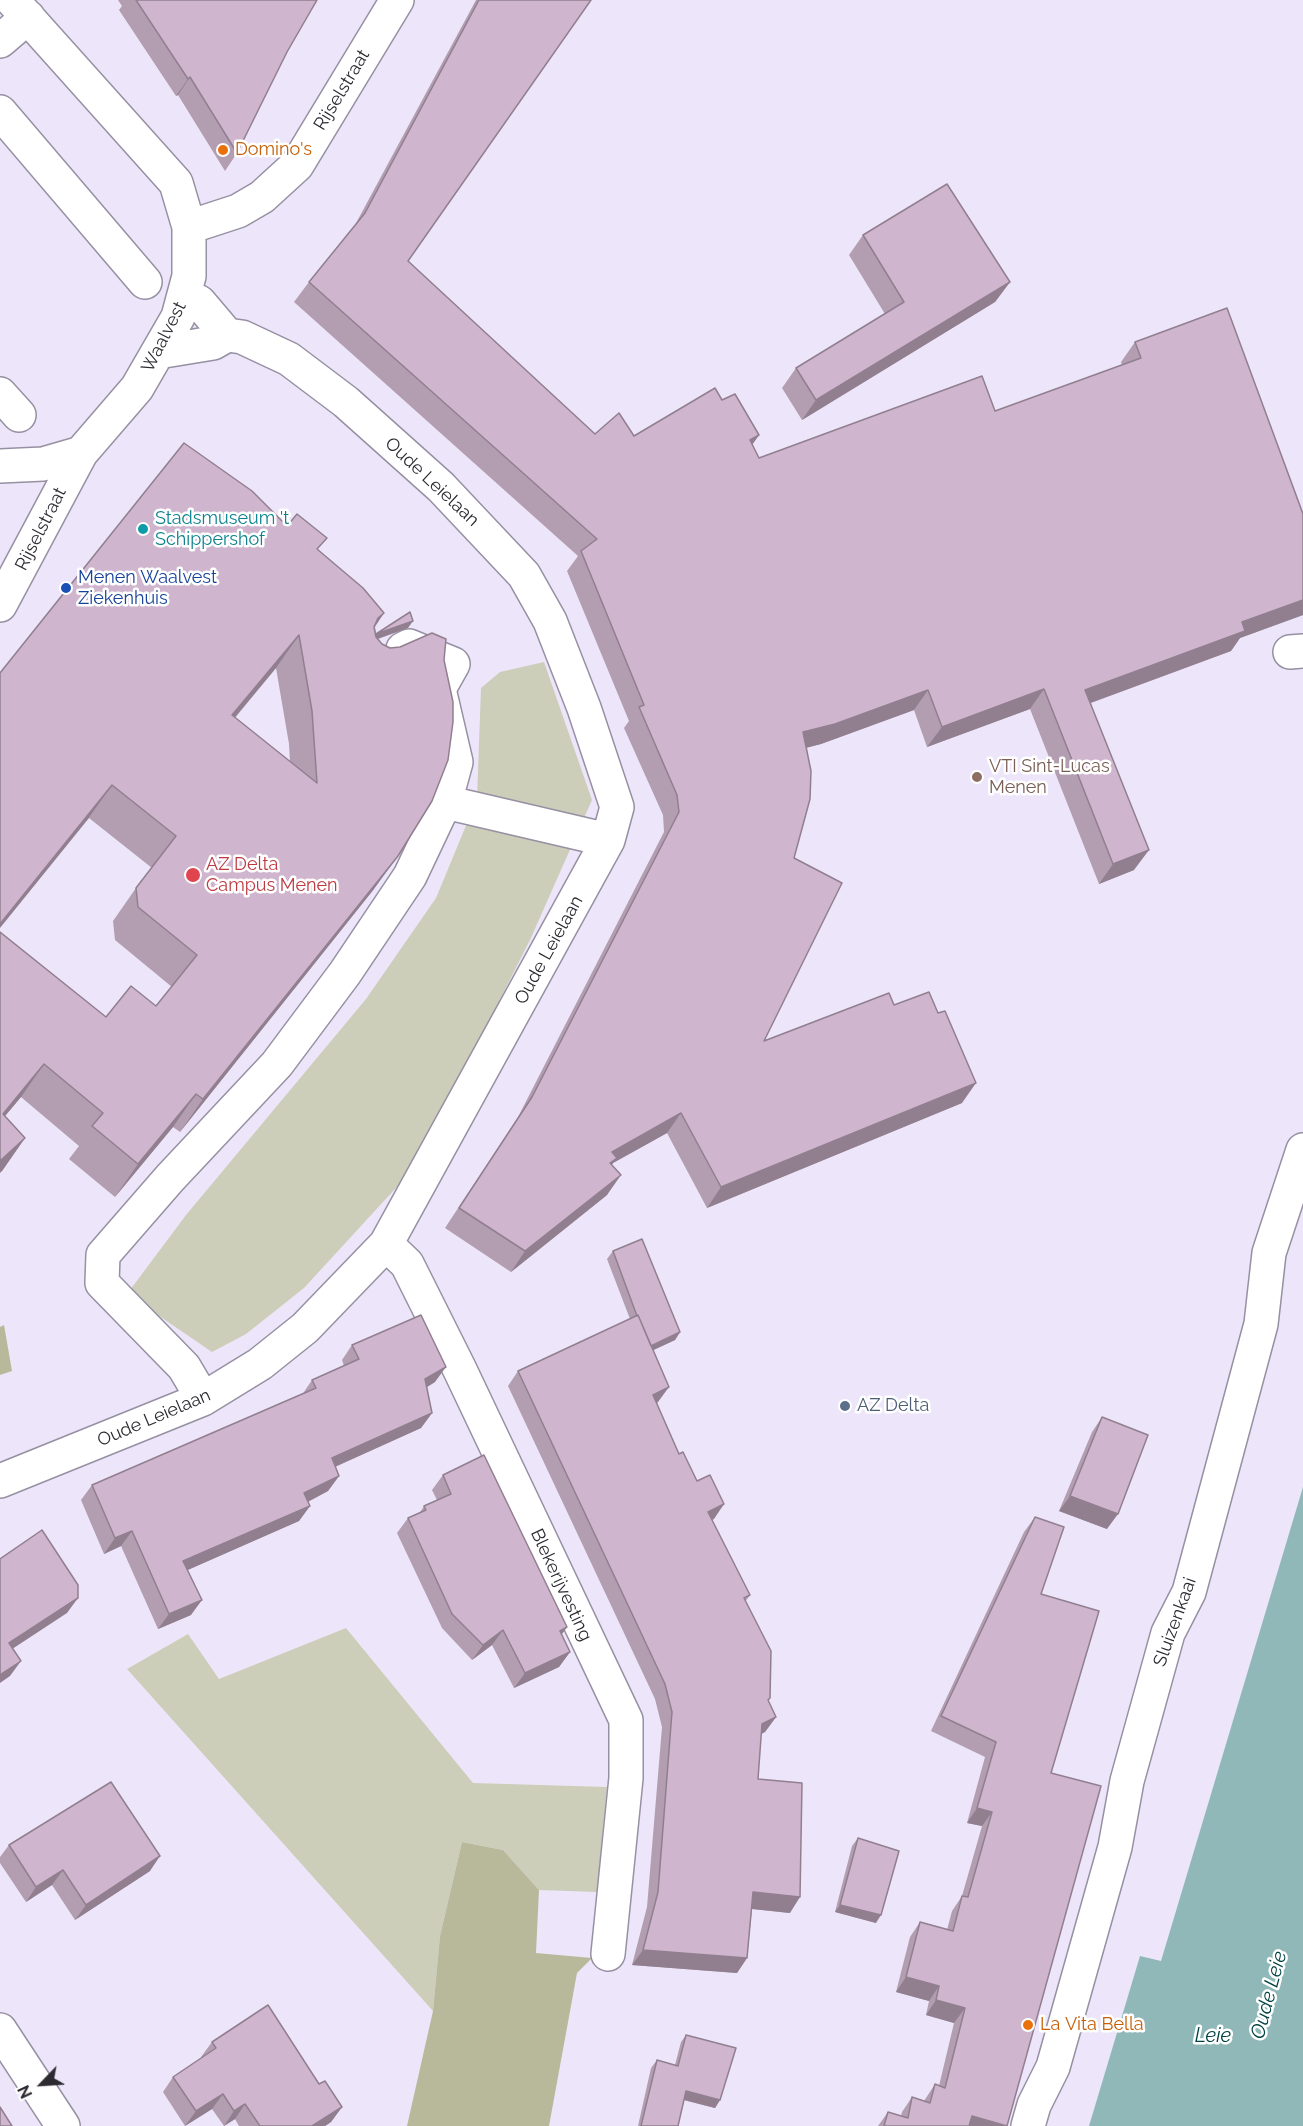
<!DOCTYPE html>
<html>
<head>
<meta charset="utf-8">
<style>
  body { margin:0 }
  #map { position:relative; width:1303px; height:2126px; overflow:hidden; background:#ede6fa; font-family:Raleway,sans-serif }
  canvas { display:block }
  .north { position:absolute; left:12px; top:2054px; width:60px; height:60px; -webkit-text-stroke:4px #fff; paint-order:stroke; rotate:245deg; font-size:16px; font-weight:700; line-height:24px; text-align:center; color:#2d2a31 }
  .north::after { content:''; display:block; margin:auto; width:21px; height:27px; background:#2d2a31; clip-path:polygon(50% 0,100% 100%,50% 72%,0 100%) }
</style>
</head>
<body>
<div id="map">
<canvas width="1303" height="2126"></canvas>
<div class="north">N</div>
</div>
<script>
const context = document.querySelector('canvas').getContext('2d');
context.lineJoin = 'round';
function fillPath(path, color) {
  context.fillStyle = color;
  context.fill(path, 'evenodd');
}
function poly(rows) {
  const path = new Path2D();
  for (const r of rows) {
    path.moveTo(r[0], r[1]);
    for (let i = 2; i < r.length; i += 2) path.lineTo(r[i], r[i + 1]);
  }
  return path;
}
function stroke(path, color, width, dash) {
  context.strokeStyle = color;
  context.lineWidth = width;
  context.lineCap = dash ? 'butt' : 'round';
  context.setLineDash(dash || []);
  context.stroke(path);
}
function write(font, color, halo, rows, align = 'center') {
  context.font = font + ' Raleway,sans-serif';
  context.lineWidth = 5;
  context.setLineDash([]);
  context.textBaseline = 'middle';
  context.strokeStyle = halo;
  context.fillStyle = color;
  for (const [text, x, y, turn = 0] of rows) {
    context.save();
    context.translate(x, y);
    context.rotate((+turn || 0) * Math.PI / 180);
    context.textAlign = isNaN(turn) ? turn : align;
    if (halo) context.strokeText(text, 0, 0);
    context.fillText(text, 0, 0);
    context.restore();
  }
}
fillPath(poly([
  [544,662,592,800,530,940,449,1100,406,1177,304,1288,246,1334,212,1352,127,1294,186,1215,366,999,436,898,477,799,481,688,500,672],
  [346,1628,473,1783,607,1787,597,1892,539,1890,503,1850,462,1842,440,1936,433,2011,127,1669,188,1634,219,1679]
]), '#ccceb9');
fillPath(poly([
  [4,1325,12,1371,0,1375,0,1327],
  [462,1842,503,1850,539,1890,536,1953,592,1958,577,1973,549,2126,407,2126,433,2011,440,1936]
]), '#b7b99a');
fillPath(poly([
  [1303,1487,1303,2126,1089,2126,1140,1956,1161,1961]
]), '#91b8b9');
const minor = poly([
  [0,41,28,17],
  [0,112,145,282],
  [189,227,238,211,262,197,297,165,397,0],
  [185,295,199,302,227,335],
  [0,394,19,415],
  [0,466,43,464,81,453,137,388,178,317,189,276,189,227,176,183,12,0],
  [0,605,81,453],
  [1290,652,1303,651],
  [445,802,608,840],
  [386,1244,407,1264,460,1370,626,1720,626,1778,608,1954],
  [203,1399,184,1367,102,1283,103,1255,170,1178,277,1064,345,973,410,876,445,802,456,762,439,689,453,664,409,646,403,649],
  [0,1481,203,1399,260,1364,305,1328,386,1244,608,840,617,807,584,708,550,621,524,575,441,487,346,402,289,359,242,337,227,335,213,343,158,352],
  [0,2030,63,2126],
  [1028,2126,1034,2105,1053,2067,1115,1847,1127,1781,1168,1633,1189,1592,1261,1324,1269,1253,1303,1150]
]);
stroke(minor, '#9690a2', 36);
stroke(minor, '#fff', 33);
fillPath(poly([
  [118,0,317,0,287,52,237,153,225,171,178,95,176,96,119,10,122,6],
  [476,0,591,0,408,261,595,434,634,436,722,400,759,435,752,445,759,458,995,411,1122,365,1121,362,1135,342,1303,514,1303,615,1240,638,1231,651,1091,703,1134,870,1099,884,1030,709,927,747,914,710,821,744,806,748,794,858,764,1041,894,1005,962,1103,707,1208,667,1133,613,1163,612,1165,607,1195,511,1272,445,1228,518,1117,664,832,663,815,624,728,629,721,567,571,578,556,294,302,309,282,355,225],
  [863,235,1010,282,995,302,802,420,782,388,796,368,885,314,849,255],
  [287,526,318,550,384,613,375,627,376,634,408,628,378,639,374,889,180,1132,173,1127,115,1197,69,1159,79,1146,21,1097,5,1116,25,1138,2,1171,0,932,106,1017,156,1006,172,987,115,940,113,921,136,888,152,868,89,818],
  [276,668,289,744,290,762,235,718],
  [613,1251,680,1332,675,1340,653,1350,658,1402,657,1403,679,1454,697,1481,724,1504,712,1520,750,1595,745,1602,770,1698,768,1701,776,1717,765,1732,761,1734,758,1779,790,1913,752,1909,747,1958,737,1973,632,1965,647,1907,662,1727,655,1699,508,1386,518,1371,630,1319,607,1259],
  [352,1345,435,1382,427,1387,432,1413,421,1428,335,1467,339,1476,328,1491,308,1502,310,1506,299,1521,187,1570,191,1615,158,1629,121,1546,104,1554,81,1500,92,1485,302,1395,312,1380,344,1366,342,1360],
  [1102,1417,1107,1529,1059,1511,1092,1432],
  [443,1475,567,1627,561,1635,570,1652,559,1667,514,1688,492,1645,472,1660,442,1628,397,1533,408,1518,419,1514,424,1506,437,1500,432,1490],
  [1035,1517,1041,1594,1051,1773,1007,2126,878,2126,888,2112,901,2116,902,2112,912,2097,924,2101,935,2084,939,2086,954,2023,926,2015,929,2001,896,1992,910,1937,920,1922,947,1930,952,1911,962,1896,982,1826,967,1823,985,1757,931,1731,1024,1532],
  [858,1838,876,1923,835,1912,852,1846],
  [9,1845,150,1871,75,1920,52,1885,26,1902,0,1863,0,1857],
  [686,2035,720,2100,715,2108,684,2100,678,2126,638,2126,651,2068,657,2060,675,2065,681,2042],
  [212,2042,319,2084,342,2107,331,2122,325,2126,239,2126,235,2119,224,2126,212,2109,185,2126,163,2092,173,2077,202,2058,201,2057]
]), '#b29db1');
fillPath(poly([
  [190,77,178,95,176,96,188,79],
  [1010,282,995,302,802,420,816,400],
  [759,435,745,455,750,440],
  [1303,600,1303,615,1240,638,1231,651,1071,710,1085,690,1242,622],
  [384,613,361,646,378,618],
  [413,621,408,628,371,641,376,634],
  [299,635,276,668,209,748,232,715],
  [1044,689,1030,709,927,747,942,727],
  [928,690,914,710,821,744,789,752,803,732],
  [112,785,89,818,0,928,0,924],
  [1149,850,1134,870,1099,884,1113,864],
  [398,856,374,889,180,1132,203,1099],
  [44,1064,21,1097,0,1122,0,1118],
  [976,1083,962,1103,707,1208,721,1187],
  [196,1094,173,1127,115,1197,138,1164],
  [681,1113,667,1133,613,1163,603,1178,612,1152],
  [25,1138,2,1171,0,1173,0,1161],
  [621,1175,607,1195,511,1272,525,1251],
  [680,1332,675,1340,643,1355,649,1347],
  [446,1367,435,1382,414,1395,425,1379],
  [669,1387,658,1402,643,1410,653,1395],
  [432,1413,421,1428,321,1473,332,1458],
  [339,1476,328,1491,294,1509,304,1493],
  [1070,1496,1118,1514,1107,1529,1059,1511],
  [724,1504,714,1519,698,1527,708,1512],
  [310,1506,299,1521,172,1577,183,1561],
  [132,1531,121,1546,104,1554,115,1538],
  [78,1598,67,1613,0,1657,9,1643],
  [202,1600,191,1615,158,1629,169,1614],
  [567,1627,557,1641,560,1631],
  [503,1630,492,1645,472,1660,483,1645],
  [570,1652,559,1667,514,1688,525,1673],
  [21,1661,10,1676,0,1683,0,1675],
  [776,1717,765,1732,751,1739,762,1724],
  [977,1808,992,1812,982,1826,967,1823],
  [160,1856,150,1871,75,1920,86,1905],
  [63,1870,52,1885,26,1902,36,1887],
  [753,1892,800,1897,790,1913,743,1908],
  [840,1905,881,1915,876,1923,835,1912],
  [643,1950,747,1958,737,1973,632,1965],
  [906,1977,939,1986,929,2001,896,1992],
  [936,2000,965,2008,954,2023,926,2015],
  [686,2091,720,2100,715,2108,680,2099],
  [223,2094,212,2109,185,2126,196,2111],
  [245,2104,235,2119,224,2126,234,2111],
  [342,2107,331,2122,325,2126,312,2126],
  [972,2116,1005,2126,965,2126]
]), '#917f90');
const building = poly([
  [136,0,317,0,287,52,237,153,190,77,188,79,136,0],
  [479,0,591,0,408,261,595,434,619,413,634,436,715,388,722,400,735,394,759,435,750,440,759,458,982,376,995,411,1141,358,1135,342,1227,308,1303,514,1303,600,1242,622,1245,631,1085,690,1149,850,1113,864,1044,689,942,727,928,690,835,724,803,732,811,771,810,799,794,858,842,883,764,1041,889,993,894,1005,929,992,938,1013,945,1011,976,1083,721,1187,681,1113,612,1152,617,1158,610,1163,621,1175,525,1251,459,1208,532,1097,679,812,677,795,639,707,644,705,581,551,597,539,309,282,365,213,479,0],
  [947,184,1010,282,816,400,796,368,904,302,863,235,947,184],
  [184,443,252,491,287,526,297,514,327,538,317,549,363,588,384,613,378,618,374,627,376,637,382,644,390,648,400,647,432,633,446,639,444,660,453,702,453,722,448,760,432,801,398,856,203,1099,196,1094,138,1164,92,1126,103,1113,44,1064,3,1114,25,1138,0,1161,0,932,106,1017,131,986,156,1006,197,955,138,907,136,888,176,836,112,785,0,924,0,673,184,443],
  [299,635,312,711,317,783,232,715,299,635],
  [410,612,413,621,376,634,410,612],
  [642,1239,680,1332,651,1346,638,1315,637,1316,613,1251,642,1239],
  [421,1315,446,1367,425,1379,432,1413,332,1458,339,1476,304,1493,310,1506,183,1561,202,1600,169,1614,132,1531,115,1538,92,1485,316,1388,312,1380,359,1359,352,1345,421,1315],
  [638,1315,669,1387,653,1395,679,1454,683,1452,697,1481,710,1475,724,1504,708,1512,750,1595,744,1598,771,1651,770,1698,768,1700,776,1717,762,1724,758,1779,802,1783,800,1897,753,1892,747,1958,643,1950,658,1892,672,1712,665,1684,518,1371,638,1315],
  [1102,1417,1148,1435,1118,1514,1070,1496,1102,1417],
  [484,1455,567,1627,560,1631,570,1652,525,1673,503,1630,483,1645,452,1614,408,1518,426,1510,424,1506,451,1494,443,1475,484,1455],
  [1035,1517,1064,1527,1041,1594,1099,1611,1051,1773,1101,1786,1007,2126,972,2116,969,2126,884,2126,888,2112,908,2118,912,2097,930,2103,935,2084,945,2088,965,2008,936,2000,939,1986,906,1977,920,1922,953,1931,962,1896,968,1897,992,1812,977,1808,996,1742,941,1716,1035,1517],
  [42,1530,78,1585,78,1598,9,1643,21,1661,0,1675,0,1559,42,1530],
  [111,1782,160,1856,86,1905,63,1870,36,1887,9,1845,111,1782],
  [858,1838,899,1851,881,1915,840,1905,858,1838],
  [268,2005,319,2084,325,2081,342,2107,312,2126,260,2126,245,2104,234,2111,223,2094,196,2111,173,2077,216,2048,212,2042,268,2005],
  [686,2035,736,2048,720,2100,686,2091,678,2126,641,2126,657,2060,678,2066,686,2035],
  [0,2107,12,2126,0,2126,0,2107]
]);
fillPath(building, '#cfb6ce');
stroke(building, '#917f90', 1.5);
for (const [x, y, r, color] of [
  [223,150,6,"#e8710a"],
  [143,529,6,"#0f9aa8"],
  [66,588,6,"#1a4fb4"],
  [977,777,6,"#8d6e63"],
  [193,875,8,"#e0444e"],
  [845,1406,6,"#5c6f8a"],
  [1028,2025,6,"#e8710a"]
]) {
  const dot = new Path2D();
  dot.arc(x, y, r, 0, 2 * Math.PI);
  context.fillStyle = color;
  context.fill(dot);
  stroke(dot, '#fff', 2);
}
write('18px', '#2d2a31', '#fff', [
  ["Rijselstraat",342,90,-59],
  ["Waalvest",164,337,-63],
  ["Oude Leielaan",432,482,43],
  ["Rijselstraat",41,529,-63],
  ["Oude Leielaan",549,950,-61],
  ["Oude Leielaan",154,1418,-23],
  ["Blekerijvesting",561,1585,65],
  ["Sluizenkaai",1175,1622,-70]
]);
write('18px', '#c56008', '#fff', [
  ["Domino's",235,150],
  ["La Vita Bella",1040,2025]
], 'left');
write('18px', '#0d838f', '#fff', [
  ["Stadsmuseum 't",155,519],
  ["Schippershof",155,540]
], 'left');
write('18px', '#164399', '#fff', [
  ["Menen Waalvest",78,578],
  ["Ziekenhuis",78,599]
], 'left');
write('18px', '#785e54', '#fff', [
  ["VTI Sint-Lucas",989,767],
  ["Menen",989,788]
], 'left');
write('18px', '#be3a42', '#fff', [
  ["AZ Delta",206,865],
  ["Campus Menen",206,886]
], 'left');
write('18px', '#4e5e75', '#fff', [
  ["AZ Delta",857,1406]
], 'left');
write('italic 20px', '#004142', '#fff', [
  ["Oude Leie",1269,1995,-75],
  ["Leie",1213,2036]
]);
</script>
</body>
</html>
